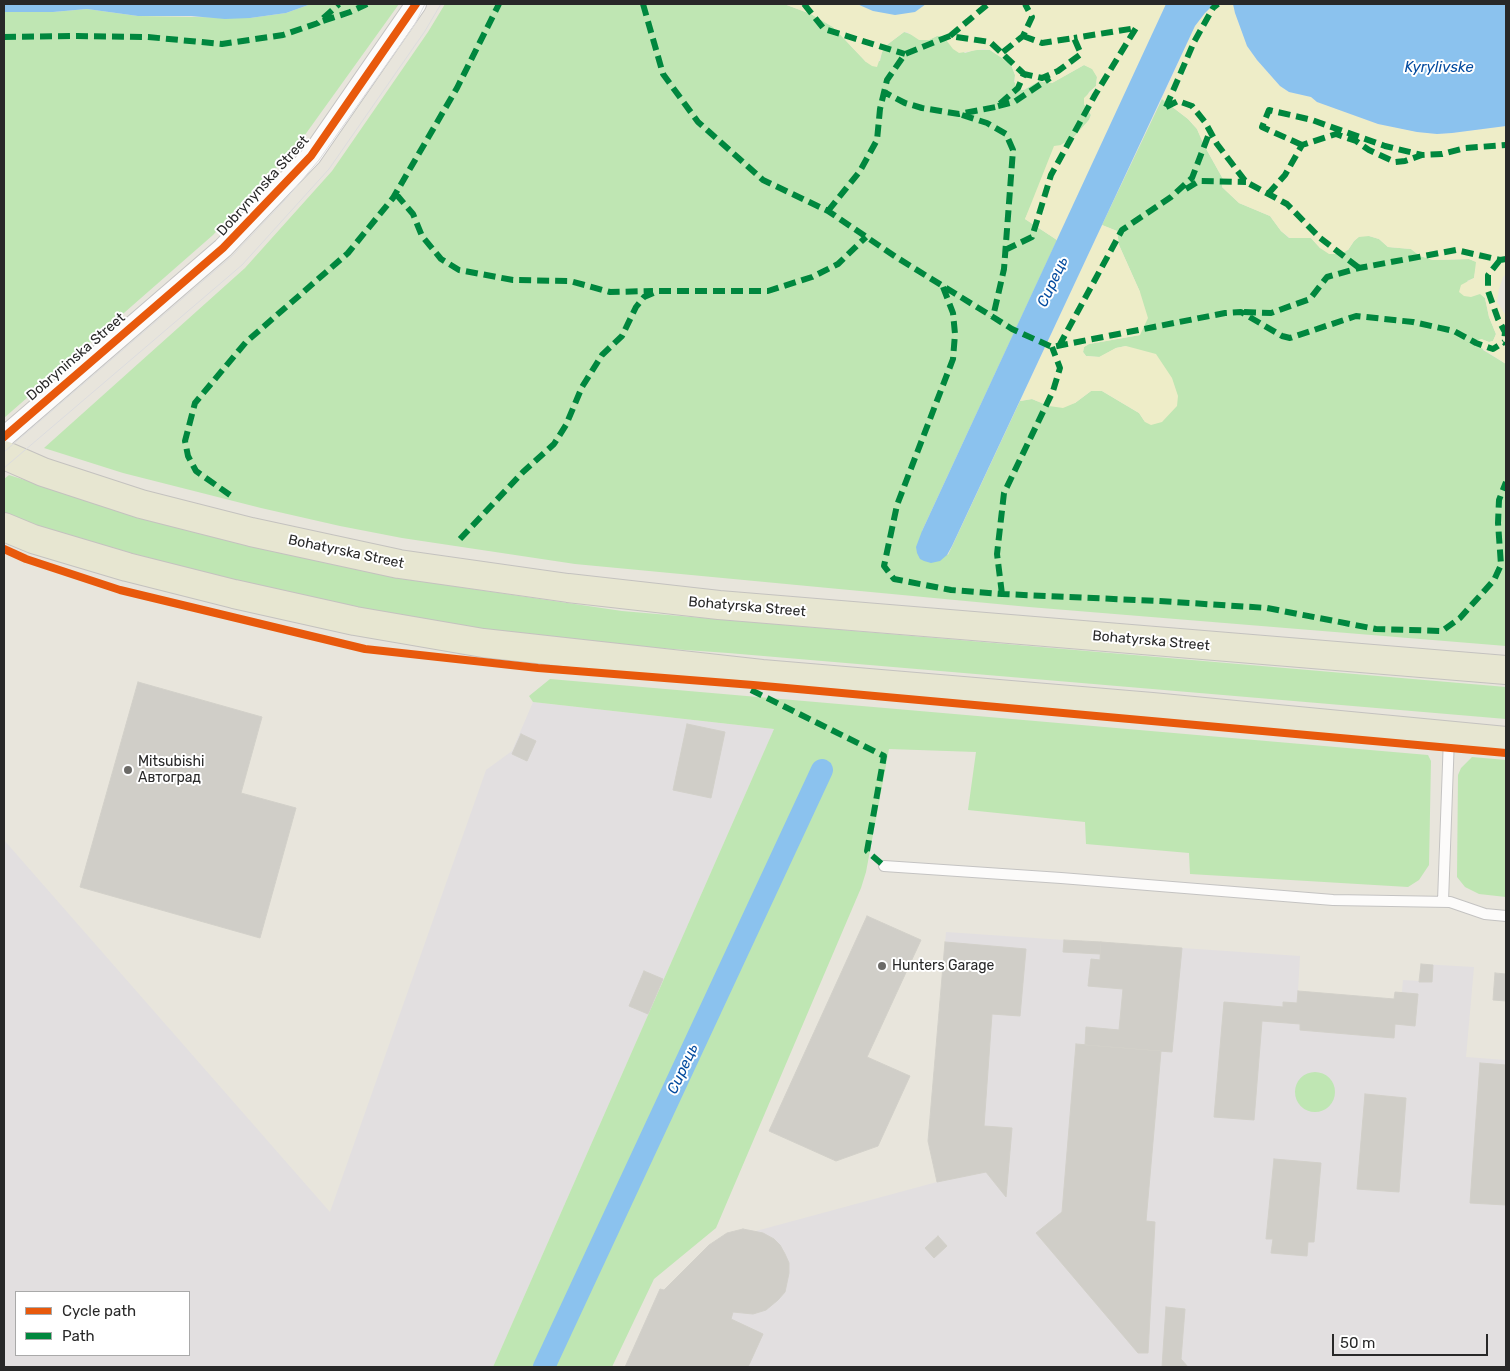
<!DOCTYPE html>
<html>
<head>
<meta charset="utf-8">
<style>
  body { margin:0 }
  #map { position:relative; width:1510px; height:1371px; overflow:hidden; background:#e8e5dc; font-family:Rubik,sans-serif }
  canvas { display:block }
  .frame { position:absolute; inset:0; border:5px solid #282828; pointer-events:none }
  .legend { position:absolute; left:15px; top:1291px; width:175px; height:65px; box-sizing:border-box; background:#fff; border:1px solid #a9a9a9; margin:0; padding:6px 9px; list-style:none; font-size:15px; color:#282828 }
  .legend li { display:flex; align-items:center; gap:10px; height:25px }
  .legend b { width:25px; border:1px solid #a9a9a9 }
  .scale { position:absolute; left:1332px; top:1334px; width:156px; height:22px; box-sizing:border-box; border:2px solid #282828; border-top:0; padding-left:6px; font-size:15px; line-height:18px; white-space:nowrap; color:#282828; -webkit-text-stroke:4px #fff; paint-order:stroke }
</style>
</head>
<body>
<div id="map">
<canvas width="1510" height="1371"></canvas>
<div class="frame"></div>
<ul class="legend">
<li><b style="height:6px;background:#e8590c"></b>Cycle path</li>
<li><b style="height:6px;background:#00873e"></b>Path</li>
</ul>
<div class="scale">50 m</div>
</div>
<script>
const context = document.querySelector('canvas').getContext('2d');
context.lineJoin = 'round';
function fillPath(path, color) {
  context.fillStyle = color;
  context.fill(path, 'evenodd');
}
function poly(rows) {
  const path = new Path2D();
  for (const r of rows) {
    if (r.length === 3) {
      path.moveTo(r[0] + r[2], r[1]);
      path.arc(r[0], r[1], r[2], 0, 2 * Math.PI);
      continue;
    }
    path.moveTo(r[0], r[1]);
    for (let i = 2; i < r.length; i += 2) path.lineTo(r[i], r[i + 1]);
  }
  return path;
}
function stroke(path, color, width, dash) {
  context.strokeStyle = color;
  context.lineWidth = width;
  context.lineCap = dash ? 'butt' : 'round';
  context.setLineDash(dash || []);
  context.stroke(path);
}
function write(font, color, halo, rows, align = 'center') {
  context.font = font + ' Rubik,sans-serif';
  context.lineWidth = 4;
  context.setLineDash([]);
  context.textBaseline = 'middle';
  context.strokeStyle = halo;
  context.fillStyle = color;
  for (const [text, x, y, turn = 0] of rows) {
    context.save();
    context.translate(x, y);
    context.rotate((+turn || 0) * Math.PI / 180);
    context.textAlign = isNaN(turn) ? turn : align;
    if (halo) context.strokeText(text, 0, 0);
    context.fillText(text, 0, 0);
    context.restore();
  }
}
fillPath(poly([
  [533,702,774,729,493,1367,4,1367,4,840,330,1212,486,770,512,751],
  [16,1292,189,1292,189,1355,16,1355],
  [946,932,1300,956,1298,991,1394,999,1395,992,1402,992,1403,980,1419,981,1421,964,1474,967,1466,1057,1506,1060,1506,1367,625,1367,660,1289,664,1290,709,1245,727,1233,743,1229,756,1231,937,1182,928,1141]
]), '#e2dfe0');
fillPath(poly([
  [311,4,399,4,297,146,213,235,4,418,4,12,53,12,87,9,138,16,250,18,286,13],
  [445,4,784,4,811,14,833,27,866,62,880,61,882,52,888,44,904,32,928,40,937,36,943,35,965,53,975,50,990,50,1008,62,1012,67,1015,75,1014,82,1024,90,1039,81,1052,83,1084,65,1093,69,1097,77,1096,86,1089,92,1084,104,1091,115,1089,120,1074,137,1061,145,1025,219,1057,240,922,531,948,555,1020,401,1032,399,1049,406,1075,403,1091,391,1102,391,1139,413,1145,422,1126,346,1116,348,1100,357,1086,356,1083,352,1084,347,1089,344,1140,335,1140,292,1119,245,1117,231,1102,225,1162,99,1188,119,1197,129,1204,145,1223,179,1222,187,1239,203,1270,216,1281,231,1289,238,1311,238,1320,248,1348,250,1354,241,1359,236,1369,236,1379,239,1388,247,1411,249,1420,256,1433,260,1469,259,1477,262,1474,278,1467,281,1485,298,1489,317,1496,334,1493,341,1489,342,1481,339,1483,350,1506,364,1506,646,1029,607,575,564,402,538,340,526,261,508,123,473,44,448,245,268,332,171,428,32],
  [9,475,138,516,398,578,622,611,1506,687,1506,719,728,653,558,641,400,618,236,583,40,527,4,514,4,479],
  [550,679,1428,755,1431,761,1429,865,1419,880,1408,887,1190,874,1189,853,1086,844,1085,822,968,810,976,752,889,749,866,872,861,888,716,1228,654,1279,612,1367,493,1367,774,729,533,702,529,696],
  [1472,757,1506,760,1506,897,1479,894,1465,887,1457,877,1458,775,1461,768],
  [1315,1092,20]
]), '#bfe6b3');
fillPath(poly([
  [784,4,857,4,873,11,914,12,926,4,1166,4,1057,240,1025,219,1054,146,1061,145,1074,137,1089,120,1091,115,1084,104,1084,98,1096,86,1097,77,1092,69,1084,65,1052,83,1039,81,1023,90,1019,90,1015,86,1015,75,1012,67,1008,62,990,50,983,49,959,53,953,49,943,36,937,36,929,40,919,40,907,32,904,32,888,44,882,52,877,67,872,66,866,62,833,27,811,14],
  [1214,4,1233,4,1235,13,1247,46,1257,60,1280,86,1289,92,1311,97,1317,102,1378,124,1417,132,1437,134,1452,133,1506,126,1506,274,1503,277,1499,289,1497,302,1506,316,1506,364,1477,345,1476,341,1481,339,1489,342,1493,341,1496,334,1489,317,1485,298,1480,294,1471,297,1464,296,1459,292,1461,285,1474,278,1476,262,1469,259,1433,260,1420,256,1411,249,1388,247,1379,239,1369,236,1359,237,1354,241,1348,250,1341,254,1329,254,1320,248,1311,238,1290,238,1281,231,1270,216,1239,203,1222,187,1223,179,1204,145,1197,129,1188,119,1162,99,1195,26,1205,13],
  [1102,225,1117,231,1119,245,1140,292,1148,318,1140,335,1089,344,1084,347,1083,352,1086,356,1099,357,1116,348,1126,346,1156,354,1172,378,1178,396,1177,406,1162,422,1151,425,1145,422,1139,413,1102,391,1091,391,1075,403,1063,408,1049,406,1032,399,1020,401]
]), '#eeedc8');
fillPath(poly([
  [4,4,311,4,286,13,250,18,225,19,191,16,138,16,87,9,53,12,4,12],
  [857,4,926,4,915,12,895,15,873,11],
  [1166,4,1214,4,1205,13,1195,26,952,546,947,555,940,561,931,563,924,561,920,559,917,553,916,547,922,531],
  [1233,4,1506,4,1506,126,1452,133,1437,134,1417,132,1378,124,1317,102,1311,97,1289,92,1280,86,1257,60,1247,46,1235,13]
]), '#8bc2ee');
stroke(poly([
  [544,1367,822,770]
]), '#8bc2ee', 22);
const building = poly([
  [138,682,262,717,241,793,296,808,260,938,80,887,138,682],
  [687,724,725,732,711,798,673,790,687,724],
  [521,734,536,741,527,761,512,754,521,734],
  [867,916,921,940,867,1057,910,1076,878,1146,836,1161,769,1131,867,916],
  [1064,940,1101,942,1100,954,1063,952,1064,940],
  [945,942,1026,949,1020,1016,992,1014,984,1126,1012,1128,1006,1197,986,1172,937,1182,928,1141,945,942],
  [1101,942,1182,948,1172,1052,1085,1045,1086,1027,1119,1030,1123,989,1088,986,1091,959,1100,960,1101,942],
  [1421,964,1433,965,1432,982,1419,982,1421,964],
  [644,971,663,979,648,1014,629,1006,644,971],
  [1495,973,1506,974,1506,1001,1493,1000,1495,973],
  [1298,991,1394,999,1395,992,1418,994,1415,1026,1395,1024,1394,1038,1300,1030,1300,1024,1262,1021,1254,1120,1214,1117,1224,1002,1283,1007,1283,1002,1297,1003,1298,991],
  [1076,1044,1161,1051,1146,1221,1155,1222,1148,1353,1138,1353,1036,1233,1062,1212,1076,1044],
  [1480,1063,1506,1065,1506,1205,1470,1203,1480,1063],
  [1365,1094,1406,1098,1399,1192,1357,1189,1365,1094],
  [1274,1159,1321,1163,1314,1242,1308,1242,1307,1256,1271,1253,1273,1239,1266,1239,1274,1159],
  [743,1229,763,1233,774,1239,780,1245,785,1254,789,1263,789,1273,785,1292,778,1300,766,1310,753,1314,733,1312,731,1319,763,1334,748,1367,625,1367,660,1289,664,1290,709,1245,727,1233,743,1229],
  [938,1236,947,1246,934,1258,925,1248,938,1236],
  [1166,1307,1185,1309,1181,1359,1188,1367,1162,1367,1166,1307]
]);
fillPath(building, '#d0cec8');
stroke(building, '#d2d0c9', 1);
const service = poly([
  [884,866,1061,878,1333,900,1450,902,1485,914,1506,916],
  [1443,901,1449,737]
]);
const minor = poly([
  [4,437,223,248,311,156,416,4]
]);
const primary = poly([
  [4,455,43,472,141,504,251,532,399,564,568,588,719,605,1506,670],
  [4,527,33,539,127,567,234,594,355,621,483,643,762,674,1152,707,1506,741]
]);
stroke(service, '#c4c3c2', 12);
stroke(minor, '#c4c3c2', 22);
stroke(primary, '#c4c2bf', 30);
stroke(service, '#fcfbfa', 10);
stroke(minor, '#fcfbfa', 20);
stroke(primary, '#e7e6d1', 28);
stroke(poly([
  [4,452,232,256,285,200,319,160,415,24,425,4],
  [4,468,242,265,329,169,425,31,441,4]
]), '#dcdcde', 1);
stroke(poly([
  [643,4,663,74,698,122,763,180,828,211,896,257,993,317,1012,329,1052,347,1225,313,1241,312,1282,336,1290,338,1356,316,1413,322,1454,331,1476,343,1493,349,1504,342],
  [804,4,824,29,905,54],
  [323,21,350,12,367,4],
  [950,36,988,4],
  [1023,36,1042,43,1074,38,1081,54,1058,71,1042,78,1024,74],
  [4,37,77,36,148,37,222,44,283,35,318,23,339,4],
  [1003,52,1023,36,1032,17,1025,4],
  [998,106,1014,102,1050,78],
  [1166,107,1178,101,1192,106,1205,122,1217,144,1246,182,1287,204,1319,237,1359,268],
  [1166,107,1194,42,1213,8,1218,4],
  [962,115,987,123,1006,134,1013,150,1004,269,993,317],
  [1302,145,1262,127,1269,110,1312,120,1385,146,1422,155],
  [1186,189,1199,181,1246,182],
  [396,194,413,214,422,236,441,259,459,270,513,280,570,281,610,292,653,291],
  [1268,194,1285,175,1302,145,1336,134,1356,141,1369,150,1395,162,1405,161,1422,155,1442,154,1465,148,1506,145],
  [828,211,860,171,877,140,880,109,887,80,905,54,950,36,990,42,1024,74,1018,88,996,107,959,114,922,108,905,103,884,92],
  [1005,250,1032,237,1051,175,1095,95,1136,28,1074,38],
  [1500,260,1488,275,1488,291,1498,319,1505,332,1504,342,1506,344],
  [943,287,953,313,955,334,953,359,897,505,884,566,894,579,951,590,1002,594,1159,601,1267,608,1376,629,1442,631,1460,618,1494,580,1501,565,1498,523,1499,500,1506,482],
  [1244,312,1271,313,1310,299,1327,277,1359,268,1456,250,1500,260,1506,259],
  [1059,346,1122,230,1171,197,1192,178,1210,131],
  [230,495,196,471,188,456,185,441,195,403,246,342,348,253,393,198,457,88,499,4],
  [460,539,523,472,554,444,566,425,582,387,602,355,622,336,636,307,644,297,658,291,768,291,812,277,838,264,866,237],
  [1002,594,997,554,1004,493,1053,391,1060,368,1052,347],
  [751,690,884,756,867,851,884,866]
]), '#00873e', 6, [12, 6]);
stroke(poly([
  [4,437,223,248,311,156,416,4],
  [4,549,26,559,120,590,365,649,538,668,753,685,1506,753]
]), '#e8590c', 8);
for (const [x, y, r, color] of [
  [128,770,5,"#6b6a67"],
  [882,966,5,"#6b6a67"]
]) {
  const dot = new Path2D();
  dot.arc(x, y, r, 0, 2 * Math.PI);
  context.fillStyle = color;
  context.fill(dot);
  stroke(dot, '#fff', 2);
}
write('14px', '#282828', '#fff', [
  ["Dobrynynska Street",263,186,-48],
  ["Dobryninska Street",76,357,-41],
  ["Bohatyrska Street",346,552,12],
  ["Bohatyrska Street",747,607,5],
  ["Bohatyrska Street",1151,641,5]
]);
write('14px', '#282828', '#fff', [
  ["Mitsubishi",138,762],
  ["Автоград",138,778],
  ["Hunters Garage",892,966]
], 'left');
write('italic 15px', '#054c9f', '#fff', [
  ["Kyrylivske",1439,68],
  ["Сирець",1053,282,-65],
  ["Сирець",683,1069,-65]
]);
</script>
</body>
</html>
